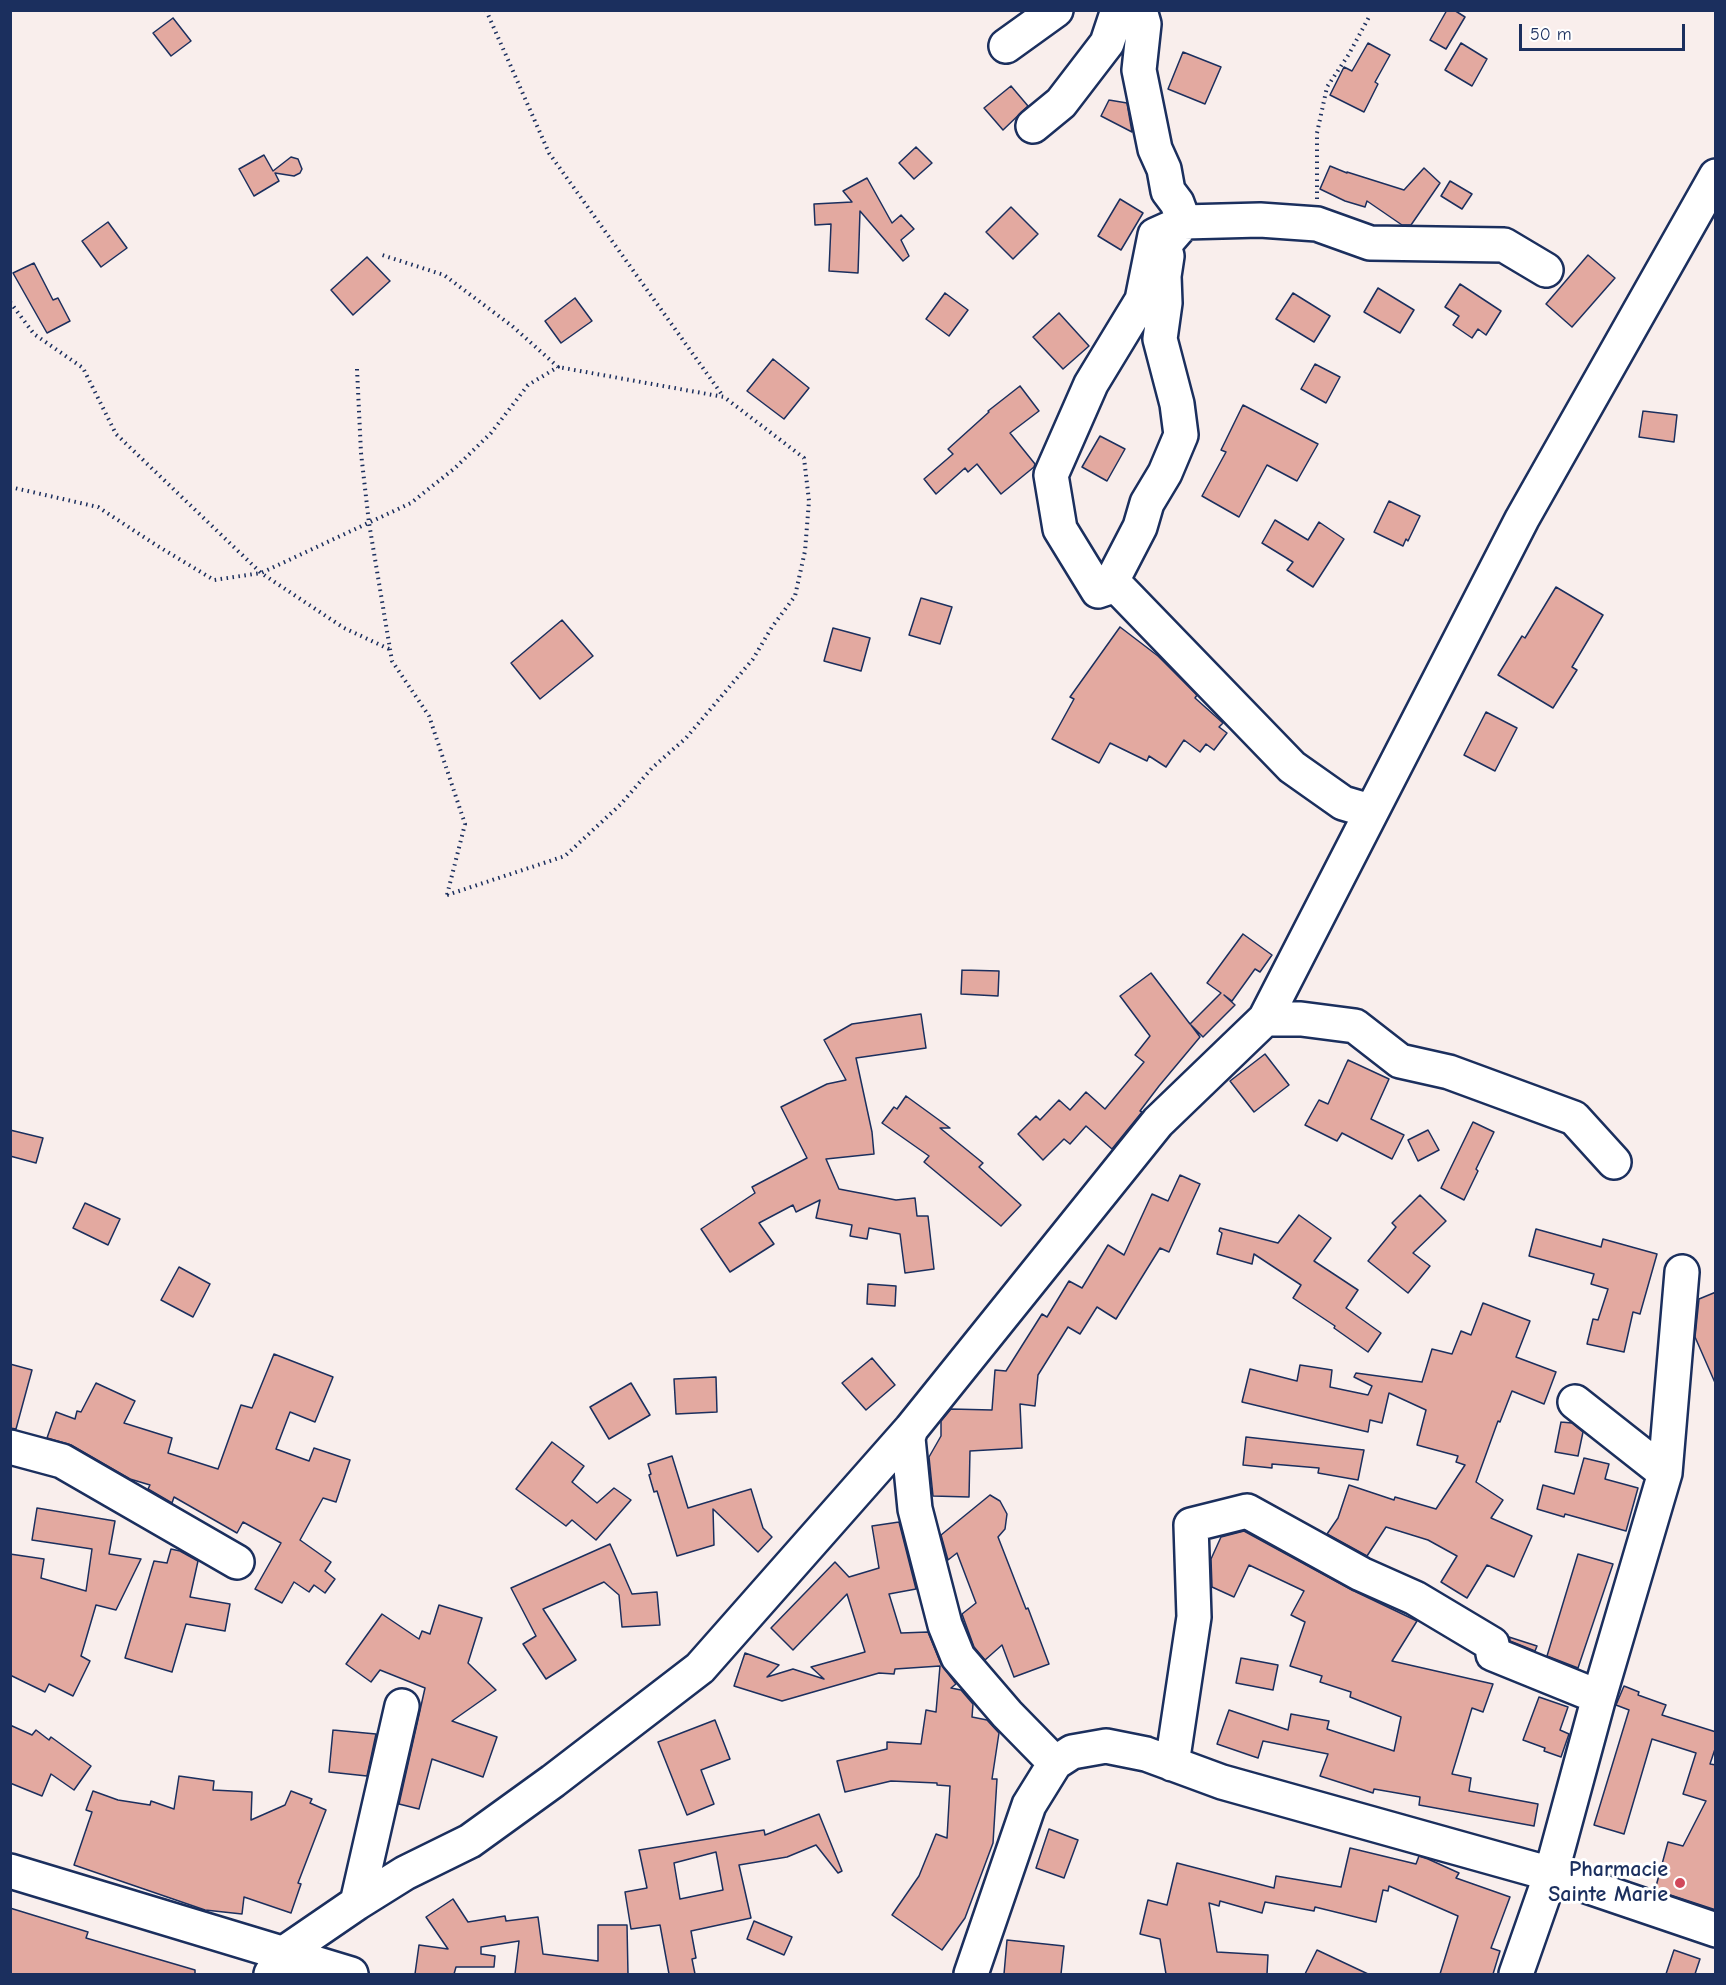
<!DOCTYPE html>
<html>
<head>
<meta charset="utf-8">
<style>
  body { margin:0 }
  #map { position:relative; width:1726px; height:1985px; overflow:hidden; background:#f9eeec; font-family:"Comic Neue",sans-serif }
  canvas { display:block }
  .frame { position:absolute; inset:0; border:12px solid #1b2f5e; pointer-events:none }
  .scale { position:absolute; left:1519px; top:24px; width:166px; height:27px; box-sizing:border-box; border:3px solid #1b2f5e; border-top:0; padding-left:8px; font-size:18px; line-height:21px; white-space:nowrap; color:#1b2f5e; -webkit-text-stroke:4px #fff; paint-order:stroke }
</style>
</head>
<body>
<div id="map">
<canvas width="1726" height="1985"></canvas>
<div class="frame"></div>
<div class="scale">50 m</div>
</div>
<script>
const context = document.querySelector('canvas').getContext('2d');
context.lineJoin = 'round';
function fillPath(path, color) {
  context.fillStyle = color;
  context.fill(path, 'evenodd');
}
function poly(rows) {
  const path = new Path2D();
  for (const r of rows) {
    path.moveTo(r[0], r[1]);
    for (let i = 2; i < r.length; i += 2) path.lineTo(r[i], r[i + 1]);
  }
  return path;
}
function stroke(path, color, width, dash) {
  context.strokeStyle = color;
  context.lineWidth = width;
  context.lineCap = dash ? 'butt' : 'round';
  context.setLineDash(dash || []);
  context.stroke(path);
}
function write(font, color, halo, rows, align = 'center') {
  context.font = font + ' "Comic Neue",sans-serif';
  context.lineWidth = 6;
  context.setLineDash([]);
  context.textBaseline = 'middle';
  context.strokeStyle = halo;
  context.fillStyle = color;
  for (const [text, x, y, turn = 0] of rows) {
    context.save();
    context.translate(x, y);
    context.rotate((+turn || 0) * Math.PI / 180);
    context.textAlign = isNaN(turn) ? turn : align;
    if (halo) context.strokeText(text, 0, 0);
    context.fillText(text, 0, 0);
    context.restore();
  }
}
const building = poly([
  [1447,10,1454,10,1465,17,1446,49,1430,40,1447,10],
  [173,18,191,41,171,56,153,33,173,18],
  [1368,43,1390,55,1375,82,1378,84,1364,112,1330,95,1344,67,1352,71,1368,43],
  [1461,43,1487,59,1472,86,1445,70,1461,43],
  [1183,52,1221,67,1205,104,1168,89,1183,52],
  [1011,86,1028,106,1003,130,984,108,1011,86],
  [1109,100,1127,103,1132,132,1101,116,1109,100],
  [916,147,932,163,914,179,899,163,916,147],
  [264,155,273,171,291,157,298,159,302,169,300,173,294,176,275,173,279,181,254,196,239,169,264,155],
  [1330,166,1347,173,1347,172,1404,190,1424,168,1440,183,1411,225,1402,225,1367,201,1365,207,1345,201,1320,189,1330,166],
  [867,178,892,223,901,215,914,229,901,240,909,256,903,261,860,211,858,273,829,271,831,224,815,225,814,204,852,202,843,191,867,178],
  [1450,181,1472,194,1462,209,1441,196,1450,181],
  [1120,199,1143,213,1121,250,1098,236,1120,199],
  [1011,207,1038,234,1013,259,986,232,1011,207],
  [108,222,127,248,101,267,82,241,108,222],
  [1588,255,1615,278,1572,327,1546,304,1588,255],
  [367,257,390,281,353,315,331,290,367,257],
  [34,263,53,300,58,298,70,321,47,333,13,273,34,263],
  [1460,284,1501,311,1486,335,1478,329,1472,338,1453,325,1459,316,1445,307,1460,284],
  [1378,288,1414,310,1400,333,1364,312,1378,288],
  [945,293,968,310,949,336,926,319,945,293],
  [1293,293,1330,316,1314,342,1276,319,1293,293],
  [575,298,592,321,561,343,545,321,575,298],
  [1059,313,1089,346,1063,369,1033,337,1059,313],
  [773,359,809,388,784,419,747,391,773,359],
  [1315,364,1340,377,1326,403,1301,389,1315,364],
  [1020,386,1039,411,1010,433,1035,464,1034,467,1001,494,977,464,968,472,965,468,936,494,924,479,953,454,948,449,989,412,988,411,1020,386],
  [1243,405,1318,444,1297,481,1267,465,1239,517,1202,496,1226,452,1221,450,1243,405],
  [1643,411,1677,415,1674,442,1639,437,1643,411],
  [1100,436,1125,449,1107,481,1082,467,1100,436],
  [1389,501,1420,516,1408,541,1406,539,1403,546,1374,532,1389,501],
  [1275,520,1308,540,1319,522,1344,539,1313,587,1287,570,1293,562,1262,543,1275,520],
  [1556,587,1603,615,1572,667,1577,670,1553,708,1498,675,1522,636,1525,638,1556,587],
  [921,598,952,607,940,644,909,635,921,598],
  [562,620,593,656,540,699,511,663,562,620],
  [1120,627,1158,656,1197,695,1195,698,1223,723,1219,727,1227,733,1214,750,1206,744,1200,752,1184,740,1166,767,1149,756,1147,761,1110,743,1099,763,1052,739,1074,699,1070,697,1120,627],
  [833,628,870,638,861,671,824,661,833,628],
  [1486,712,1517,728,1495,771,1464,755,1486,712],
  [1243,934,1272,955,1260,972,1255,969,1232,1001,1224,995,1235,1005,1203,1037,1191,1025,1200,1037,1159,1086,1140,1111,1142,1112,1112,1149,1086,1126,1070,1144,1064,1139,1043,1160,1018,1134,1036,1116,1040,1120,1059,1100,1070,1110,1086,1092,1105,1109,1144,1062,1135,1055,1150,1036,1120,996,1151,973,1190,1024,1221,993,1207,983,1243,934],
  [962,970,999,971,998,996,961,994,962,970],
  [921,1014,926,1048,856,1058,872,1132,874,1154,826,1159,839,1189,896,1200,915,1198,917,1216,928,1216,934,1269,905,1273,900,1234,869,1228,867,1239,850,1236,852,1225,816,1218,820,1200,796,1212,793,1205,759,1223,774,1244,730,1272,701,1229,755,1193,752,1187,807,1158,781,1107,827,1084,846,1080,824,1040,852,1024,921,1014],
  [1265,1054,1289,1085,1254,1112,1230,1081,1265,1054],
  [1348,1060,1389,1079,1371,1119,1404,1135,1392,1159,1342,1133,1337,1141,1305,1125,1319,1100,1328,1104,1348,1060],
  [906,1096,950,1128,940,1128,983,1163,979,1167,1021,1205,1001,1226,924,1162,929,1156,882,1123,894,1107,897,1109,906,1096],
  [1473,1122,1494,1132,1476,1169,1478,1171,1464,1200,1441,1188,1473,1122],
  [10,1130,43,1138,36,1163,10,1156,10,1130],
  [1428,1130,1439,1150,1418,1161,1408,1140,1428,1130],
  [1180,1175,1200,1184,1169,1252,1160,1248,1116,1319,1097,1307,1080,1334,1068,1327,1038,1375,1035,1406,1020,1404,1022,1448,970,1451,969,1497,933,1496,929,1457,941,1436,941,1421,951,1409,992,1410,995,1370,1006,1371,1042,1314,1047,1317,1069,1281,1082,1288,1108,1245,1124,1255,1152,1194,1168,1201,1180,1175],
  [1420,1195,1446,1221,1413,1253,1430,1266,1408,1293,1368,1261,1396,1227,1392,1223,1420,1195],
  [85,1203,120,1219,108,1245,73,1228,85,1203],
  [1299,1215,1331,1238,1314,1261,1358,1290,1346,1308,1381,1333,1368,1352,1334,1328,1335,1326,1293,1298,1301,1285,1254,1254,1252,1264,1217,1254,1222,1233,1219,1231,1220,1228,1278,1243,1299,1215],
  [1536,1229,1601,1247,1603,1239,1657,1254,1640,1314,1633,1312,1624,1352,1587,1344,1593,1319,1598,1320,1608,1289,1591,1284,1594,1274,1529,1256,1536,1229],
  [179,1267,210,1284,193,1317,161,1300,179,1267],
  [868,1284,896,1286,895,1306,867,1304,868,1284],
  [1716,1292,1716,1385,1695,1337,1699,1299,1716,1292],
  [1483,1303,1530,1321,1516,1357,1556,1372,1544,1404,1512,1391,1500,1422,1498,1421,1476,1482,1503,1500,1491,1518,1532,1536,1514,1577,1487,1565,1467,1598,1441,1582,1457,1556,1428,1540,1386,1527,1367,1556,1327,1534,1338,1518,1349,1485,1394,1500,1395,1497,1436,1509,1465,1465,1456,1462,1458,1456,1417,1445,1426,1410,1389,1393,1382,1423,1370,1420,1368,1432,1242,1402,1250,1369,1297,1381,1300,1365,1332,1370,1330,1387,1368,1395,1372,1386,1354,1377,1356,1373,1422,1382,1432,1349,1452,1354,1461,1331,1471,1335,1483,1303],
  [274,1354,333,1377,315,1422,290,1412,276,1449,309,1461,314,1448,350,1460,336,1502,323,1498,300,1540,331,1562,325,1571,335,1579,325,1593,314,1585,309,1592,294,1582,282,1603,255,1589,281,1543,243,1522,237,1533,174,1497,172,1503,148,1489,150,1485,130,1479,71,1445,47,1438,56,1412,75,1419,77,1411,81,1412,96,1383,135,1401,124,1423,172,1438,168,1453,218,1469,241,1405,252,1408,274,1354],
  [872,1358,895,1385,866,1410,842,1383,872,1358],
  [10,1364,32,1370,16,1429,10,1428,10,1364],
  [716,1377,717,1412,676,1414,674,1379,716,1377],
  [631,1383,650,1415,609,1439,590,1407,631,1383],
  [1561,1422,1572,1423,1583,1432,1578,1456,1555,1452,1561,1422],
  [1246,1437,1364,1450,1358,1480,1318,1473,1319,1468,1272,1464,1272,1468,1243,1465,1246,1437],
  [552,1442,584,1466,572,1482,597,1503,614,1488,631,1500,596,1540,572,1520,566,1526,516,1489,552,1442],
  [672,1456,688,1508,751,1489,763,1528,772,1537,758,1552,713,1509,714,1545,677,1556,657,1491,654,1492,649,1475,651,1474,648,1464,672,1456],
  [1584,1458,1609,1464,1605,1479,1638,1488,1626,1531,1565,1514,1564,1517,1537,1509,1543,1485,1574,1494,1584,1458],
  [990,1495,1000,1501,1007,1514,1005,1529,998,1537,1026,1609,1028,1608,1049,1664,1014,1677,1002,1645,985,1660,974,1647,962,1614,976,1603,957,1553,948,1560,941,1535,990,1495],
  [37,1508,115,1521,109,1554,141,1559,116,1610,96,1605,81,1656,90,1661,73,1696,49,1684,45,1692,10,1675,10,1554,44,1559,41,1578,86,1591,92,1549,32,1540,37,1508],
  [899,1522,916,1589,889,1594,901,1633,928,1632,941,1664,956,1684,951,1688,961,1690,973,1704,972,1717,987,1720,999,1733,992,1779,997,1779,993,1843,965,1918,942,1950,892,1915,919,1876,936,1834,947,1838,950,1786,937,1785,937,1783,891,1781,845,1792,837,1761,887,1749,887,1742,921,1744,926,1710,936,1712,940,1666,895,1669,894,1674,879,1673,782,1701,734,1686,745,1653,779,1665,767,1677,793,1669,824,1679,811,1667,865,1652,847,1594,793,1650,771,1628,835,1562,849,1577,879,1568,872,1526,899,1522],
  [1244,1531,1352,1590,1417,1621,1392,1661,1493,1684,1483,1712,1472,1708,1452,1774,1471,1778,1469,1791,1538,1804,1534,1826,1419,1805,1420,1797,1374,1789,1373,1793,1320,1776,1328,1754,1263,1741,1258,1758,1217,1744,1229,1710,1288,1730,1291,1714,1329,1721,1327,1729,1394,1751,1401,1717,1350,1697,1351,1692,1320,1682,1322,1676,1290,1666,1305,1622,1291,1615,1304,1591,1249,1565,1234,1597,1212,1587,1211,1559,1221,1537,1244,1531],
  [610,1544,632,1594,657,1592,660,1625,622,1627,619,1595,604,1582,543,1609,576,1660,546,1679,523,1644,536,1636,511,1588,610,1544],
  [171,1549,180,1551,198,1561,190,1597,230,1604,225,1631,186,1624,172,1672,125,1658,154,1561,167,1563,171,1549],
  [1578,1554,1613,1564,1578,1668,1547,1656,1578,1554],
  [439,1605,482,1618,468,1663,496,1690,452,1721,497,1737,483,1777,432,1759,419,1809,399,1804,425,1688,380,1670,371,1682,346,1664,382,1614,419,1639,422,1631,430,1634,439,1605],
  [1509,1637,1537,1646,1535,1651,1510,1641,1509,1637],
  [1241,1658,1278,1665,1273,1690,1236,1683,1241,1658],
  [1624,1686,1639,1692,1638,1695,1666,1705,1662,1715,1716,1732,1716,1746,1710,1764,1716,1765,1716,1910,1655,1890,1668,1842,1683,1846,1706,1801,1683,1794,1696,1753,1652,1739,1624,1834,1594,1825,1629,1710,1616,1705,1624,1686],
  [1539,1697,1568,1707,1560,1730,1569,1734,1561,1757,1544,1751,1545,1748,1523,1740,1539,1697],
  [715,1720,730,1759,701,1770,714,1804,687,1815,658,1742,715,1720],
  [10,1725,32,1735,36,1730,49,1740,51,1737,91,1766,74,1790,51,1774,42,1796,10,1783,10,1725],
  [333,1730,376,1734,367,1776,329,1772,333,1730],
  [179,1776,214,1781,213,1790,252,1792,251,1820,285,1805,291,1791,312,1799,310,1803,326,1810,298,1883,301,1884,291,1913,244,1897,242,1914,205,1910,74,1865,92,1812,86,1810,93,1791,118,1800,150,1805,151,1801,174,1809,179,1776],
  [819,1814,842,1871,838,1873,816,1845,787,1857,739,1865,751,1918,691,1931,696,1958,692,1959,695,1974,669,1974,660,1925,631,1929,625,1892,647,1888,639,1850,764,1830,765,1835,819,1814],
  [716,1852,723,1890,680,1899,674,1863,716,1852],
  [1049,1829,1078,1840,1064,1878,1036,1868,1049,1829],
  [1350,1848,1416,1864,1419,1856,1428,1859,1459,1873,1456,1878,1510,1897,1491,1948,1500,1951,1493,1974,1440,1974,1458,1916,1389,1886,1388,1891,1383,1890,1376,1922,1315,1907,1314,1911,1265,1902,1262,1913,1220,1901,1219,1906,1209,1903,1217,1952,1268,1955,1267,1974,1166,1974,1160,1939,1140,1934,1148,1900,1167,1905,1177,1863,1274,1888,1276,1876,1341,1887,1350,1848],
  [453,1899,468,1922,505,1916,506,1921,538,1917,543,1954,598,1961,598,1925,627,1925,628,1974,515,1974,519,1941,481,1947,481,1954,495,1956,494,1967,456,1967,454,1974,415,1974,419,1945,448,1949,426,1917,453,1899],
  [10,1908,88,1932,86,1938,195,1970,195,1974,10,1974,10,1908],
  [754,1921,792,1937,784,1955,747,1939,754,1921],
  [1007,1940,1064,1946,1061,1974,1004,1974,1007,1940],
  [1317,1950,1368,1974,1305,1974,1317,1950],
  [1674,1950,1700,1959,1695,1974,1666,1974,1674,1950]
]);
fillPath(building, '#e3a9a0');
stroke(building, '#1b2f5e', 1.5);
const minor = poly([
  [1140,10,1144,24,1139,70,1155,149,1164,169,1168,191,1177,203,1184,222,1164,245,1167,256,1164,276,1165,303,1160,339,1177,404,1181,435,1165,473,1147,503,1140,527,1112,581,1292,767,1343,803,1370,811],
  [1006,46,1056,10],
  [1033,126,1061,103,1107,43,1118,10],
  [1112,581,1110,587,1098,591,1060,529,1051,475,1091,384,1142,300,1155,235,1184,222,1260,220,1317,224,1370,243,1504,245,1546,270],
  [1265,1019,1301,1019,1355,1026,1400,1061,1449,1072,1574,1118,1614,1162],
  [1575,1402,1665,1473],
  [911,1429,908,1438,915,1509,945,1625,958,1657,1007,1714,1055,1763,1072,1752,1106,1746,1146,1754,1222,1782,1551,1874,1716,1930],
  [10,1447,62,1461,237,1562],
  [1172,1764,1194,1617,1191,1525,1247,1511,1361,1574,1415,1598,1492,1644,1493,1654,1599,1697],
  [10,1871,351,1974],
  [357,1903,402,1706],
  [271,1974,284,1953,357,1903,405,1873,470,1841,553,1781,700,1668,911,1429,1158,1122,1265,1019,1522,519,1716,176],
  [971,1974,1029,1805,1055,1763],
  [1516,1974,1551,1874,1599,1697,1665,1473,1682,1272]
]);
stroke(minor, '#1b2f5e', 38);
stroke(poly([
  [486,10,549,153,723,396],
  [1317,199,1317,133,1327,87,1349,54,1369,17],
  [10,302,34,334,83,368,116,434,261,573,344,628,389,649],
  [357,369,361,453,369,523,392,661,429,716,465,824,447,895],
  [10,487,98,507,156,545,214,580,261,573,411,503,455,468,491,433,528,385,558,367,512,326,444,275,382,255],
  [447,895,565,856,621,804,652,768,686,738,753,659,772,627,795,596,805,551,809,501,804,458,724,397,558,367]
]), '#1b2f5e', 4, [1.5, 4.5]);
stroke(minor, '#fff', 33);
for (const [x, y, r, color] of [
  [1680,1883,6,"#d1495b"]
]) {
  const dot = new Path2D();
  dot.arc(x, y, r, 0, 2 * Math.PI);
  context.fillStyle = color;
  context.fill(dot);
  stroke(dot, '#fff', 2);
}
write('bold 22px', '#1b2f5e', '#fff', [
  ["Pharmacie",1668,1870],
  ["Sainte Marie",1668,1895]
], 'right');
</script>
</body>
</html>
